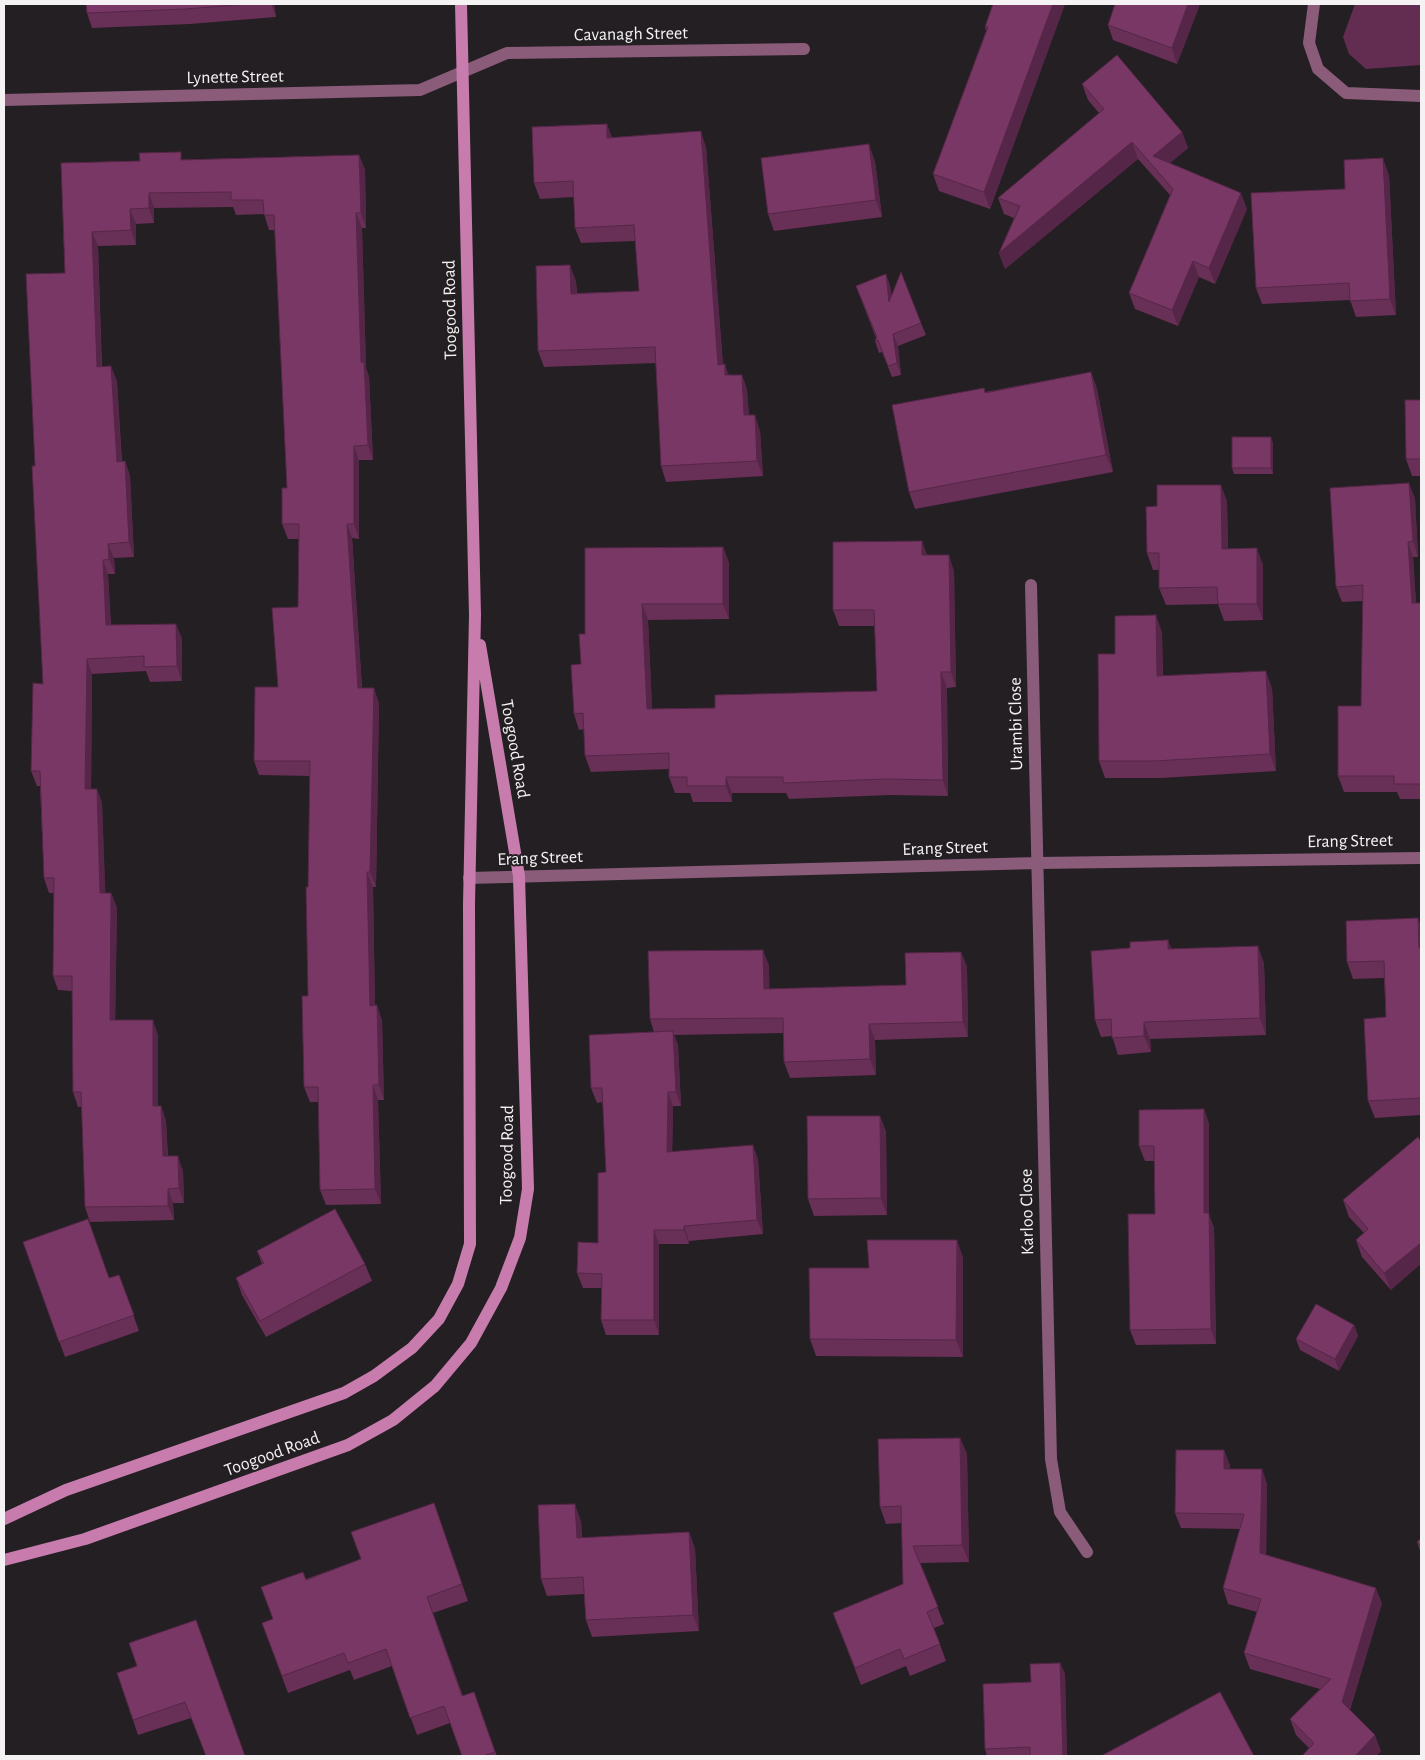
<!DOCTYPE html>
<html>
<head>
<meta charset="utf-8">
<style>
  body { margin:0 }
  #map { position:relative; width:1425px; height:1760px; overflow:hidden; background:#231f22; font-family:"Alegreya Sans",sans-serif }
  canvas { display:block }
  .frame { position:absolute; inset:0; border:5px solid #f4f2f3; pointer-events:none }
</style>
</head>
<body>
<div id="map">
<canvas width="1425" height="1760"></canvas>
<div class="frame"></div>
</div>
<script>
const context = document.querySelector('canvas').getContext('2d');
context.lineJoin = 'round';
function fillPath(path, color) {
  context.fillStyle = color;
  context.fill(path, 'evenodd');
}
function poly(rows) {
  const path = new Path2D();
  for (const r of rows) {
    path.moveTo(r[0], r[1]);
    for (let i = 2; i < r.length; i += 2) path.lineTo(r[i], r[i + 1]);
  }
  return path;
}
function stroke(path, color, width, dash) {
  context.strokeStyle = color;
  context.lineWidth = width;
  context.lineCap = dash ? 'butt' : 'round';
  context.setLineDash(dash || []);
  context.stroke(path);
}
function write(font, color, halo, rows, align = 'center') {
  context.font = font + ' "Alegreya Sans",sans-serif';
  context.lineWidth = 4;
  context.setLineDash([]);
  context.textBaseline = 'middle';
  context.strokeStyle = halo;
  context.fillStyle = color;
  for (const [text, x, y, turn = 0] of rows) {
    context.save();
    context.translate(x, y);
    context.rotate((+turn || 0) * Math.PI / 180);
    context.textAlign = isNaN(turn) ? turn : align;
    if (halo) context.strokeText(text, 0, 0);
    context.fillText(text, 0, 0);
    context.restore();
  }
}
fillPath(poly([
  [1355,4,1421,4,1421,65,1366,69,1349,54,1343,37]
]), '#622d51');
stroke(poly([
  [1314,4,1309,43,1318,69,1346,93,1421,96],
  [4,100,420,90,507,53,804,49],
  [1031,585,1051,1459,1060,1512,1087,1552],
  [469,878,1037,863,1421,858]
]), '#8b5b7a', 12);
stroke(poly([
  [4,1519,66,1490,344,1393,374,1376,412,1348,439,1319,458,1284,470,1244,469,904,475,615,461,4],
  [4,1560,85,1539,348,1445,393,1420,435,1386,471,1343,501,1288,520,1238,528,1189,519,876,480,645]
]), '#c87cae', 12);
fillPath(poly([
  [86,4,274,4,276,17,190,24,92,28,87,13],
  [993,4,1065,4,990,209,939,191,933,174,986,31,985,27],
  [1200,4,1177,64,1113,40,1108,25],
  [1082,84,1182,132,1188,148,1170,163,1247,209,1215,284,1199,277,1178,326,1135,309,1129,293,1170,195,1138,159,1005,269,999,253,1014,218,1004,214,998,198,1099,113,1088,100],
  [607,124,612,138,706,147,723,364,729,375,742,375,747,390,749,415,760,431,763,476,666,482,661,466,656,363,544,367,538,351,576,281,577,293,639,291,635,241,581,243,575,228,574,197,540,199,534,183],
  [359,155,365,170,366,228,362,228,366,368,369,377,373,460,359,460,359,539,352,538,362,688,379,703,376,887,373,887,375,1006,382,1020,384,1100,378,1100,381,1204,326,1205,320,1190,319,1102,310,1102,304,1087,308,996,310,776,259,775,254,761,278,687,298,607,299,539,288,539,282,524,287,488,275,230,269,230,264,214,236,215,233,207,154,208,154,223,136,224,136,245,98,246,102,366,117,381,122,462,125,461,130,476,134,557,114,558,115,574,108,574,111,625,182,638,182,681,150,682,146,671,92,674,91,789,97,789,102,803,105,893,111,893,117,908,115,1020,158,1035,158,1106,161,1106,166,1121,168,1156,183,1171,184,1203,173,1203,174,1220,90,1222,85,1207,82,1107,78,1107,73,1092,72,991,58,990,53,976,54,893,49,893,44,878,40,786,37,786,31,771,43,684,35,466,65,273,61,163],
  [875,161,882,217,774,231,768,214],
  [1389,175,1396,315,1356,317,1350,300,1262,304,1256,288,1345,189],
  [886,274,890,286,892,297,921,323,926,335,898,346,901,375,892,377,882,352,879,353,875,341,876,338,856,286],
  [1091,372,1097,389,1113,472,915,509,909,492,984,388,985,392],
  [1421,400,1421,476,1412,476,1406,459],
  [1273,443,1273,474,1234,474,1232,468],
  [1415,498,1418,557,1413,557,1416,603,1421,603,1421,799,1400,799,1397,792,1344,792,1338,776,1361,706,1363,601,1342,602,1336,587],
  [1227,501,1228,549,1263,565,1263,620,1224,621,1218,604,1166,605,1159,588,1159,570,1153,570,1147,553,1157,506],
  [723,547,729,563,729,619,648,620,652,709,715,708,877,691,875,626,839,626,833,610,927,555,954,571,956,687,947,688,948,796,890,795,789,799,786,793,732,793,732,802,693,802,690,793,675,793,669,777,669,769,591,772,585,756,584,729,579,730,574,714,585,634],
  [1162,632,1163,676,1272,688,1276,771,1161,778,1105,778,1099,761,1115,654],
  [1418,918,1421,927,1421,1115,1375,1118,1368,1101,1386,1017,1384,978,1353,979,1347,962],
  [1168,940,1171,949,1264,963,1266,1035,1150,1039,1151,1052,1118,1055,1112,1036,1101,1037,1095,1020,1130,948],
  [961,952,967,967,968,1037,875,1040,876,1075,790,1078,784,1062,783,1033,674,1035,678,1045,681,1106,673,1106,672,1152,758,1159,763,1234,689,1241,689,1244,659,1244,659,1335,606,1335,601,1320,602,1288,583,1288,577,1273,598,1243,606,1172,603,1102,597,1103,591,1088,654,1032,650,1019,769,965,769,989,906,985],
  [1204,1109,1209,1124,1209,1215,1214,1228,1216,1344,1136,1345,1130,1330,1155,1214,1155,1161,1145,1161,1139,1146],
  [880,1116,886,1132,887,1215,814,1216,808,1199],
  [1418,1137,1391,1290,1362,1257,1356,1240,1364,1233,1349,1217,1343,1200],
  [23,1242,109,1278,119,1275,139,1331,65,1357],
  [257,1251,365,1264,372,1281,266,1337,242,1295,236,1278,262,1264],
  [963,1257,963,1357,816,1356,810,1339,869,1268],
  [1354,1325,1358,1336,1339,1371,1300,1350,1296,1339],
  [960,1438,967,1454,969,1562,920,1563,944,1624,934,1628,946,1661,910,1676,906,1666,861,1685,833,1613,903,1584,902,1523,886,1524,880,1507],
  [1224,1450,1230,1466,1230,1469,1262,1469,1267,1484,1266,1555,1382,1603,1350,1710,1381,1751,1376,1756,1302,1756,1309,1748,1296,1735,1290,1719,1320,1689,1250,1669,1244,1653,1257,1612,1228,1604,1223,1588,1240,1529,1181,1528,1175,1513],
  [434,1503,468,1601,433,1613,463,1696,474,1692,497,1756,462,1756,450,1723,417,1735,392,1666,354,1680,350,1670,288,1693,262,1623,273,1619,306,1579,361,1559],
  [581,1521,582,1538,689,1532,695,1549,699,1631,592,1637,586,1620,584,1594,547,1596,541,1579],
  [1421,1538,1421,1554,1417,1542],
  [196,1620,191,1718,138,1735,133,1720,137,1666],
  [1060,1663,1065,1674,1067,1756,987,1756,985,1749,1031,1682]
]), '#682f57');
fillPath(poly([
  [271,4,274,4,276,17],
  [1053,4,1065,4,990,209,984,192],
  [1188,4,1200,4,1177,64,1172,48],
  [607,124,612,140,607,138],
  [701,131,706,147,724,381,718,365],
  [1182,132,1188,148,1159,172,1153,156],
  [1132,142,1138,159,1005,269,999,253],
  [869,144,875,161,882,217,876,200],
  [359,155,365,170,366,228,361,213],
  [1383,158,1389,175,1396,315,1390,299],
  [149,193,154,208,154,223,149,208],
  [1241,193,1247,209,1215,284,1209,268],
  [130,209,136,224,136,245,131,230],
  [356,213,362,228,366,368,369,377,373,460,368,445,361,362],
  [92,232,98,246,102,382,97,367],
  [1193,261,1199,277,1178,326,1172,310],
  [570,265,576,281,577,309,571,294],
  [886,274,890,286,894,314,889,302],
  [893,334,898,346,901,375,897,363],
  [725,364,730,380,725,375],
  [111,366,117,381,122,477,117,462],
  [1091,372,1097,389,1113,472,1106,455],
  [742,375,747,390,750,431,744,415],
  [755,415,760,431,763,476,757,461],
  [1271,437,1273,443,1273,474,1271,468],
  [354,446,359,460,359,539,354,524],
  [125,461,130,476,134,557,129,542],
  [1409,483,1415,498,1418,557,1413,541],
  [1221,485,1227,501,1228,566,1222,549],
  [347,524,352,538,363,703,358,688],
  [922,541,928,557,922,555],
  [1408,542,1413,557,1417,618,1412,603],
  [108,544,114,558,115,574,109,559],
  [723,547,729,563,729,619,723,604],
  [1257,548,1263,565,1263,620,1257,604],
  [949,555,954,571,956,687,951,672],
  [103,560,108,574,111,640,106,625],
  [642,604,648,620,653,725,647,709],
  [1156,615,1162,632,1163,693,1157,676],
  [176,624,182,638,182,681,177,666],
  [87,659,92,674,91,804,85,789],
  [1266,671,1272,688,1276,771,1270,754],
  [941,672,947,688,948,796,943,780],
  [374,688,379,703,376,887,370,872],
  [726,777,732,793,732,802,726,786],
  [97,789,102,803,106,908,100,893],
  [367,872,373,887,375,1021,370,1006],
  [111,893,117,908,115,1035,110,1020],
  [1418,918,1421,927,1421,953,1419,948],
  [1168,940,1174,956,1168,949],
  [1258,946,1264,963,1266,1035,1260,1018],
  [763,950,769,965,770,1005,764,989],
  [961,952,967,967,968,1037,963,1022],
  [377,1005,382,1020,384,1100,379,1085],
  [153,1020,158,1035,158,1121,153,1106],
  [1144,1022,1150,1039,1151,1052,1144,1036],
  [869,1024,875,1040,876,1075,870,1059],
  [673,1031,678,1045,681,1106,676,1092],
  [373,1085,378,1100,381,1204,375,1189],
  [668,1092,673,1106,672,1167,667,1152],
  [161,1106,166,1121,168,1171,163,1156],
  [1204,1109,1209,1124,1209,1215,1214,1228,1216,1344,1211,1329,1204,1213],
  [880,1116,886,1132,887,1215,881,1198],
  [753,1145,758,1159,763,1234,757,1220],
  [178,1156,183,1171,184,1203,179,1188],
  [168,1189,173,1203,174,1220,168,1206],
  [684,1226,689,1241,689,1244,684,1230],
  [654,1230,659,1244,659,1335,654,1320],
  [957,1240,963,1257,963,1357,956,1340],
  [1421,1243,1421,1264,1391,1290,1384,1273],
  [1354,1325,1358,1336,1339,1371,1335,1359],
  [960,1438,967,1454,969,1562,962,1545],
  [1224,1450,1230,1466,1230,1484,1224,1469],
  [1262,1469,1267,1484,1266,1569,1260,1553],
  [575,1504,581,1521,583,1555,577,1538],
  [689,1532,695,1549,699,1631,693,1615],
  [1376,1588,1382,1603,1347,1718,1342,1702],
  [1060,1663,1065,1674,1067,1756,1063,1756],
  [1375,1735,1381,1751,1376,1756,1355,1756]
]), '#552647');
const building = poly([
  [86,4,247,4,185,9,87,13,86,4],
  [993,4,1053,4,984,192,933,174,988,27,985,27,993,4],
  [1115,4,1188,4,1172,48,1108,25,1115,4],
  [1117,55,1182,132,1153,156,1241,193,1209,268,1193,261,1172,310,1129,293,1173,189,1132,142,999,253,1020,206,998,198,1104,109,1082,84,1117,55],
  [607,124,607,138,701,131,718,365,725,364,725,375,742,375,744,415,755,415,757,461,661,466,655,347,538,351,536,266,570,265,571,294,639,291,634,225,575,228,573,181,534,183,532,127,607,124],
  [869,144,876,200,768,214,761,158,869,144],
  [181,152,181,160,359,155,361,213,356,213,361,362,364,362,368,445,354,446,354,524,347,524,358,688,374,688,370,872,367,872,370,1006,377,1005,379,1085,373,1085,375,1189,320,1190,318,1087,304,1087,302,996,308,996,306,887,308,887,310,761,254,761,255,687,278,687,272,608,298,607,299,524,282,524,282,488,287,488,274,215,264,215,263,200,231,200,231,192,149,193,149,208,130,209,131,230,92,232,97,367,111,366,117,462,125,461,129,542,108,544,109,559,103,560,106,625,176,624,177,666,144,667,144,656,87,659,85,789,97,789,100,893,111,893,110,1020,153,1020,153,1106,161,1106,163,1156,178,1156,179,1188,168,1189,168,1206,85,1207,81,1092,73,1092,72,976,53,976,54,878,44,878,40,771,31,771,33,683,43,684,32,466,35,466,26,274,65,273,61,163,140,161,139,153,181,152],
  [1383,158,1390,299,1350,301,1349,283,1256,288,1251,193,1345,189,1344,160,1383,158],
  [901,272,921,323,893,334,897,363,888,366,878,340,875,341,877,337,856,286,886,274,889,302,901,272],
  [1091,372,1106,455,909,492,892,405,984,388,985,393,1091,372],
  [1405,400,1421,400,1421,459,1406,459,1405,400],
  [1232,437,1271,437,1271,468,1232,468,1232,437],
  [1409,483,1413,541,1408,542,1412,603,1421,603,1421,784,1394,784,1394,776,1338,776,1338,706,1361,706,1363,585,1336,587,1330,488,1409,483],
  [1157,485,1221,485,1222,549,1257,548,1257,604,1218,604,1217,587,1159,588,1159,553,1147,553,1146,507,1157,506,1157,485],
  [922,541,922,555,949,555,951,672,941,672,943,780,885,779,783,783,783,777,726,777,726,786,687,786,687,777,669,777,669,753,585,756,583,713,574,714,571,665,581,664,579,634,585,634,585,548,723,547,723,604,642,604,647,709,715,708,715,695,877,691,874,610,833,610,833,542,922,541],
  [1156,615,1157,676,1266,671,1270,754,1155,761,1099,761,1098,654,1115,654,1115,616,1156,615],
  [1418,918,1419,948,1421,948,1421,1098,1368,1101,1364,1019,1386,1017,1384,961,1347,962,1346,921,1418,918],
  [1168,940,1168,949,1258,946,1260,1018,1144,1022,1144,1036,1112,1038,1111,1019,1095,1020,1091,951,1130,948,1130,942,1168,940],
  [763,950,764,989,906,985,905,953,961,952,963,1022,869,1024,870,1059,784,1062,783,1018,650,1019,648,951,763,950],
  [673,1031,676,1092,668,1092,667,1152,753,1145,757,1220,684,1226,684,1230,654,1230,654,1320,601,1320,602,1274,577,1273,578,1242,598,1243,598,1173,606,1172,602,1088,591,1088,589,1035,673,1031],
  [1204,1109,1204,1213,1209,1213,1211,1329,1130,1330,1128,1214,1155,1214,1154,1146,1139,1146,1139,1110,1204,1109],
  [807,1116,880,1116,881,1198,808,1199,807,1116],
  [1418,1137,1421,1141,1421,1243,1384,1273,1356,1240,1368,1229,1343,1200,1418,1137],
  [335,1209,365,1264,260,1321,236,1278,264,1263,257,1251,335,1209],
  [88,1219,109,1278,119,1275,134,1315,59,1342,23,1242,88,1219],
  [867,1240,957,1240,956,1340,810,1339,809,1268,869,1268,867,1240],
  [1316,1304,1354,1325,1335,1359,1296,1339,1316,1304],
  [960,1438,962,1545,913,1546,938,1607,927,1612,940,1644,904,1659,900,1649,855,1668,833,1613,903,1584,901,1506,880,1507,878,1439,960,1438],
  [1176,1450,1224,1450,1224,1469,1262,1469,1260,1553,1376,1588,1342,1702,1375,1735,1355,1756,1302,1756,1314,1743,1290,1719,1331,1679,1244,1653,1261,1599,1223,1588,1244,1514,1175,1513,1176,1450],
  [434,1503,462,1584,427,1597,462,1696,474,1692,495,1752,483,1756,462,1756,444,1706,410,1718,386,1649,348,1663,344,1653,282,1676,262,1623,273,1619,261,1587,303,1572,306,1580,361,1559,351,1532,434,1503],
  [575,1504,577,1538,689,1532,693,1615,586,1620,583,1577,541,1579,538,1505,575,1504],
  [1421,1538,1421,1546,1417,1542,1421,1538],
  [196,1620,245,1756,206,1756,185,1702,133,1720,117,1673,137,1666,129,1643,196,1620],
  [1060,1663,1063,1756,1030,1756,1030,1747,985,1749,983,1684,1031,1682,1030,1664,1060,1663],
  [1220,1692,1254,1756,1101,1756,1220,1692]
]);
fillPath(building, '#793765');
stroke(building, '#552647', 1);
write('18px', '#f4f2f3', '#231f22', [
  ["Cavanagh Street",631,34,-1],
  ["Lynette Street",235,77,-1],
  ["Toogood Road",450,310,-91],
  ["Urambi Close",1016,724,-91],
  ["Toogood Road",515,749,80],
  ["Erang Street",1350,841,-1],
  ["Erang Street",945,848,-2],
  ["Erang Street",540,858,-2],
  ["Toogood Road",507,1155,-89],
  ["Karloo Close",1027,1212,-91],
  ["Toogood Road",272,1454,-20]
]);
</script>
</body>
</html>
